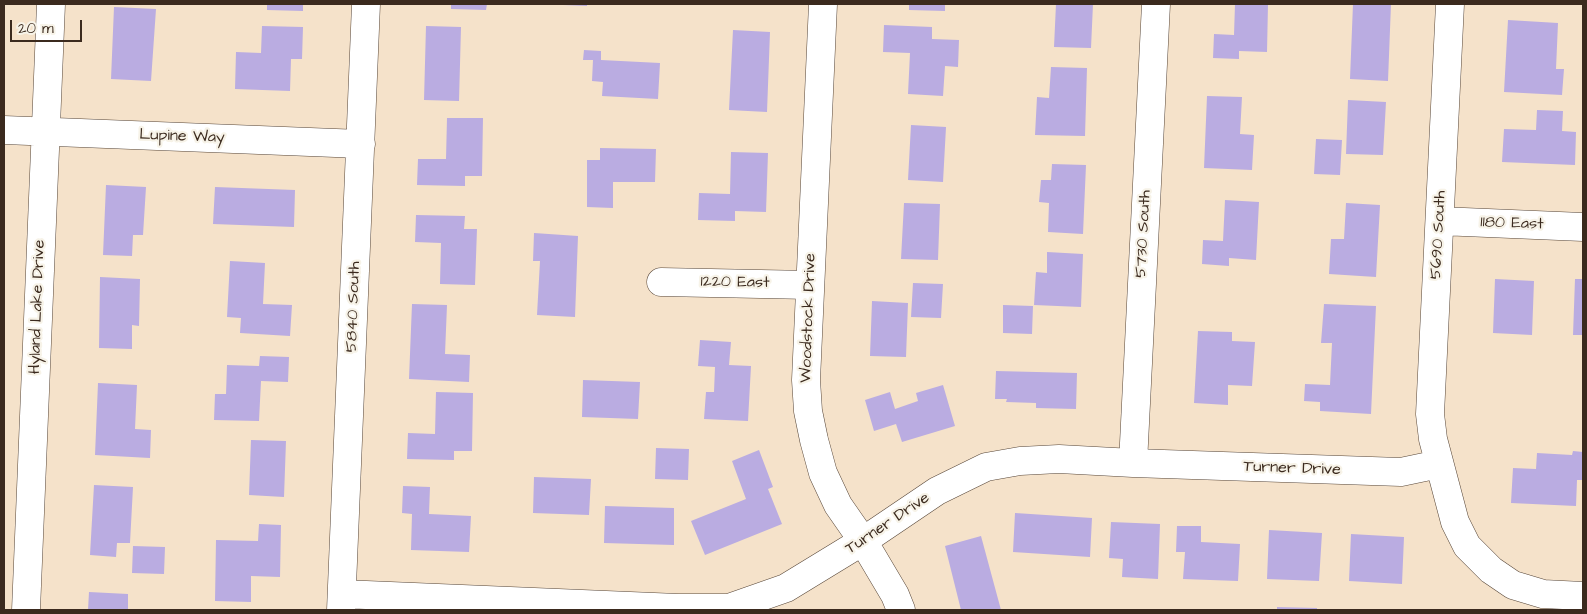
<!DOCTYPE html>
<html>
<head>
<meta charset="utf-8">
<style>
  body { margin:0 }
  #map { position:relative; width:1587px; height:614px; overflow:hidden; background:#f5e2ca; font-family:"Architects Daughter",sans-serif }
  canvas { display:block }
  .frame { position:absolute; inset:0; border:5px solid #3b2a1e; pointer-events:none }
  .scale { position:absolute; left:10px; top:20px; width:72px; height:22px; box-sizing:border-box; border:2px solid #3b2a1e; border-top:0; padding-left:6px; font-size:15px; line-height:18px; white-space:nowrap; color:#3b2a1e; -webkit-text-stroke:4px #f7f3e8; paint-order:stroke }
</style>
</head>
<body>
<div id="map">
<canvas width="1587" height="614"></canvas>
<div class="frame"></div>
<div class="scale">20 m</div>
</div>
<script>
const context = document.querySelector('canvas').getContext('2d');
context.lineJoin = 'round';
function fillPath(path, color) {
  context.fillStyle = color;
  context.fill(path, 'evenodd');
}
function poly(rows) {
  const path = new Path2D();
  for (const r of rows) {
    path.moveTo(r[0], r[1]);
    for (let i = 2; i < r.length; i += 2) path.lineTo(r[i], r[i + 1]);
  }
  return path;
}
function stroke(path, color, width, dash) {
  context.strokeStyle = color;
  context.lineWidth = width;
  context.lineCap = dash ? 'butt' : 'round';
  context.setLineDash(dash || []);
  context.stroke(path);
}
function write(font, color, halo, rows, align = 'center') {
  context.font = font + ' "Architects Daughter",sans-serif';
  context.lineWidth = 4.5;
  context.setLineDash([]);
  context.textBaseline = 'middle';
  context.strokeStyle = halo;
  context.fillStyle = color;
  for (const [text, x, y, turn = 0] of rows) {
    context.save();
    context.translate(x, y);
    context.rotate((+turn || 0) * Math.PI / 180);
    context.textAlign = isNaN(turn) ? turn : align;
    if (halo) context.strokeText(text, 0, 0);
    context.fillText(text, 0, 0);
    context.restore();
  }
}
fillPath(poly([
  [267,4,303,4,303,11,267,10],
  [451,4,487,4,486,10,451,9],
  [563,4,587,4,587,6,563,5],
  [909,4,945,4,945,11,909,10],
  [1056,4,1093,4,1091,48,1054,47],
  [1235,4,1268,4,1267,52,1239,51,1239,59,1213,58,1214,34,1234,35],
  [1353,4,1391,4,1388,81,1350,79],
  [114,7,156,9,151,81,111,79],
  [1508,20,1558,23,1556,69,1564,69,1562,95,1504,92],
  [884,25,932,27,932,39,959,40,958,67,945,66,943,96,908,94,910,53,883,52],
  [262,26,303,27,302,59,291,59,290,91,235,89,236,52,261,53],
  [426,26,461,27,459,101,424,100],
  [733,30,770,32,767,112,729,110],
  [584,50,601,51,601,60,660,63,658,99,602,96,603,82,592,81,593,60,583,60],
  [1051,67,1087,68,1085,136,1035,135,1037,97,1049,98],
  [1207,96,1242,97,1240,134,1254,135,1252,170,1204,168],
  [1348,100,1386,102,1383,155,1346,154],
  [1537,110,1563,111,1562,131,1576,132,1575,165,1502,162,1504,129,1536,130],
  [447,118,483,118,482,176,465,176,465,186,417,185,418,159,446,159],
  [911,125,946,127,943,182,908,180],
  [1316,139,1342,140,1340,175,1314,174],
  [600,148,656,149,655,182,613,182,613,208,587,207,587,160,600,160],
  [731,152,768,153,766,212,735,211,735,221,698,220,699,193,730,194],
  [1052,164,1086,165,1083,234,1048,232,1049,203,1039,202,1041,180,1051,180],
  [106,185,146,187,143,235,133,235,132,256,103,255],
  [215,187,295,190,294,227,213,224],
  [1225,200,1259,202,1256,260,1229,258,1229,266,1202,264,1203,240,1223,241],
  [904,203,940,204,938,260,901,259],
  [1346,203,1380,205,1376,277,1329,274,1331,239,1344,239],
  [416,215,465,216,464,229,477,229,475,285,440,284,441,243,415,242],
  [534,233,578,236,575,317,537,315,540,261,533,261],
  [1047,252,1083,254,1081,307,1034,305,1036,272,1047,273],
  [230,261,265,263,263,304,292,305,290,336,240,333,241,318,227,317],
  [100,277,140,279,139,326,132,325,132,349,99,348],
  [1495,279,1534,281,1532,335,1493,333],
  [1575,279,1583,279,1583,335,1573,335],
  [913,283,943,284,941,318,911,317],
  [872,301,908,303,906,357,870,356],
  [412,304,447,305,445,354,470,355,469,382,409,379],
  [1324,304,1376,306,1371,414,1320,411,1320,402,1304,401,1305,384,1330,385,1332,343,1321,343],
  [1003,305,1033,306,1032,334,1003,333],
  [1198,331,1232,332,1232,341,1255,342,1252,386,1228,385,1228,405,1194,403],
  [700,340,731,342,729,365,751,366,748,421,704,419,706,392,714,392,715,367,698,366],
  [260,356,289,357,288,382,261,381,259,421,214,420,215,394,226,394,227,365,259,366],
  [996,371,1077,373,1076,409,1036,408,1036,403,1006,402,1007,399,995,399],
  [583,380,640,382,638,419,582,417],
  [98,383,137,385,135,429,151,430,150,458,95,455],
  [943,385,955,426,902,442,896,424,874,431,865,400,890,392,895,409,918,401,916,393],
  [436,392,473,393,472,451,454,451,454,460,407,459,408,433,435,434],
  [251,440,286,441,284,497,249,495],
  [656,448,689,449,688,480,655,479],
  [759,450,773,487,768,489,782,524,705,555,691,521,746,499,732,461],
  [1573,451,1583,452,1583,480,1577,480,1576,506,1511,503,1513,468,1536,469,1537,453,1572,455],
  [534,477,591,479,589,515,533,513],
  [94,485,133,487,130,543,117,543,116,557,90,555],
  [403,486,430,487,429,514,471,516,469,552,411,550,412,514,402,513],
  [605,506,674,508,674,545,604,543],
  [1015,513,1092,518,1090,557,1013,552],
  [1111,522,1160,524,1158,579,1122,577,1123,559,1109,558],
  [259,524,281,525,280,577,251,576,251,602,215,601,216,540,258,541],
  [1177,526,1201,526,1201,542,1240,544,1238,581,1183,579,1185,552,1176,552],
  [1269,530,1322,533,1319,581,1267,579],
  [1351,534,1404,537,1402,584,1349,581],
  [981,536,1001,610,961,610,945,546],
  [133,546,165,547,164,574,132,573],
  [89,592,128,594,128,610,88,610],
  [1277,607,1317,608,1317,610,1277,610]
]), '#baace1');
const minor = poly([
  [823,4,806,380,808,411,814,440,823,473,838,505,863,541,895,595,901,610],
  [1450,4,1430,414,1433,439,1455,522,1467,546,1491,570,1513,585,1543,594,1583,596],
  [4,130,361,144],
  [1440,221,1583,227],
  [661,282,810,285],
  [1133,463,1156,4],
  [342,594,678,608,729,608,786,588,863,541,937,491,986,467,1020,461,1059,459,1133,463,1401,472,1439,464],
  [26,610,51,4],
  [341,610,366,4]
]);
stroke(minor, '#574638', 29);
stroke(minor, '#fff', 28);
write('16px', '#3b2a1e', '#f7f3e8', [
  ["Lupine Way",182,137,2],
  ["1180 East",1512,224,2],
  ["5730 South",1144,234,-87],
  ["5690 South",1439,235,-87],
  ["1220 East",735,283,1],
  ["Hyland Lake Drive",38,307,-88],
  ["5840 South",354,307,-88],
  ["Woodstock Drive",809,318,-88],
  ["Turner Drive",1292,469,2],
  ["Turner Drive",888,524,-34]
]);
</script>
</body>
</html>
